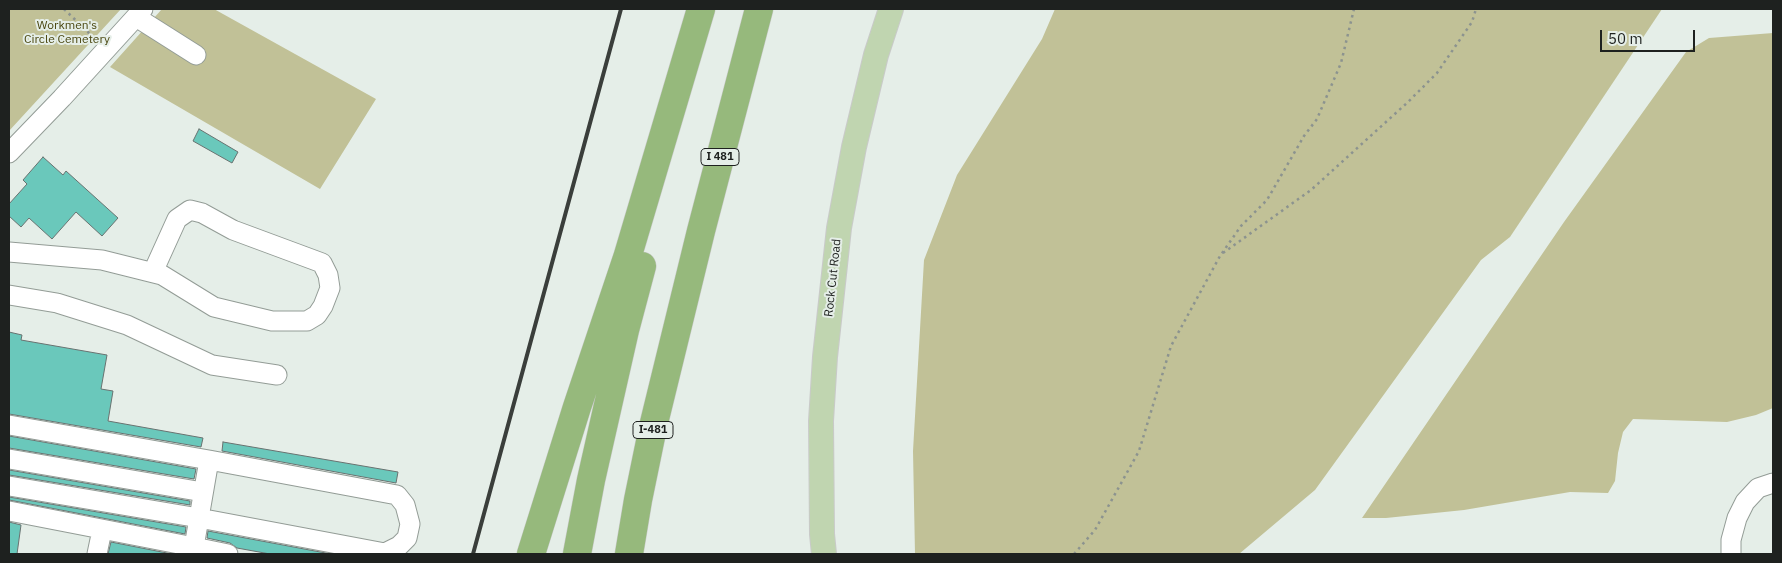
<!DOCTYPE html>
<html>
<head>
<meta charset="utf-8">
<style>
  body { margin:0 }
  #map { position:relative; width:1782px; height:563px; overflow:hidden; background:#e5eee8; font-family:"IBM Plex Sans",sans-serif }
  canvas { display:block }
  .frame { position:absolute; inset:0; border:10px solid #1e211f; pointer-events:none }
  .scale { position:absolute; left:1600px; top:30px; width:95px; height:22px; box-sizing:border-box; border:2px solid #1e211f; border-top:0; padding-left:6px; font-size:15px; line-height:18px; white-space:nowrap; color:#1e211f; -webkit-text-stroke:4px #e5eee8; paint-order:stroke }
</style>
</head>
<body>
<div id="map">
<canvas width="1782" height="563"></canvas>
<div class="frame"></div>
<div class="scale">50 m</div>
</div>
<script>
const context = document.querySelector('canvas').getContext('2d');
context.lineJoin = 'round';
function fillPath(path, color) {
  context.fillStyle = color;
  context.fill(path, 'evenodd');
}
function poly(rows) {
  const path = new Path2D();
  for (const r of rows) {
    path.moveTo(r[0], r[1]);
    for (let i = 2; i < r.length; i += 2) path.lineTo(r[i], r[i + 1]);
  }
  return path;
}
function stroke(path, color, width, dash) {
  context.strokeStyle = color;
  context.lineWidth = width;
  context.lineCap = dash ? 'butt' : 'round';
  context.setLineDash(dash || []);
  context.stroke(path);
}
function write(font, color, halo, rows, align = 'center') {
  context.font = font + ' "IBM Plex Sans",sans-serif';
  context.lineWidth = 4;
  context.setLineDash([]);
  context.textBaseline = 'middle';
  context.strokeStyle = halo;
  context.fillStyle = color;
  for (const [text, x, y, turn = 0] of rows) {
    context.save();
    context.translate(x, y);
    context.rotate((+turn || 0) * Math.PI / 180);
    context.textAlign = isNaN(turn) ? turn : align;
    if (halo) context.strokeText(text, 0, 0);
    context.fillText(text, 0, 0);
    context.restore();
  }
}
fillPath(poly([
  [9,9,121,9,9,131],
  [162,9,214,9,376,99,320,189,110,67],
  [1055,9,1662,9,1510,237,1481,260,1315,490,1239,554,915,554,913,451,924,260,957,175,1042,39],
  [1773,33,1773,408,1756,415,1727,422,1633,419,1623,432,1618,453,1615,481,1608,493,1570,492,1464,510,1386,518,1362,518,1564,222,1686,52,1709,38]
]), '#c1c197');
const building = poly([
  [199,129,238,152,232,163,193,141,199,129],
  [43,157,63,175,66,171,118,218,102,236,76,212,52,239,29,218,21,227,9,216,9,204,27,184,23,180,43,157],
  [9,332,22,335,21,340,107,355,101,389,113,391,108,421,203,438,201,447,9,414,9,332],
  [9,436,196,469,194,479,9,448,9,436],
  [223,442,398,472,396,483,222,451,223,442],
  [9,470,190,501,190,505,9,475,9,470],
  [9,497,186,527,185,534,9,500,9,497],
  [9,522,21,525,17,554,9,554,9,522],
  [208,531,331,554,270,554,237,548,230,543,207,538,208,531],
  [111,542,172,554,108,554,111,542]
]);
fillPath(building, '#6ac8bb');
stroke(building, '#687270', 1);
const minor = poly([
  [136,17,196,55],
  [9,153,62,98,143,9],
  [9,252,102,260,162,275,214,307,272,321,307,321,317,315,323,306,330,288,328,275,322,263,233,230,202,213,190,210,177,219,153,272],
  [9,295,57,303,127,325,212,365,277,375],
  [9,425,209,460,194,547,9,511],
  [9,459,203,492],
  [9,486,199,518,385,553,399,546,407,538,410,524,405,505,397,495,209,460],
  [97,554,102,530],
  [193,554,194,547,228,554],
  [1731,554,1731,540,1737,518,1745,502,1758,488,1773,483]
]);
const major = poly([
  [824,554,822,534,821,421,825,357,839,228,854,147,876,55,891,9]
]);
const highway = poly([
  [531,554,577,407,628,255,701,9],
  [577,554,591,480,625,330,642,266],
  [629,554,638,500,653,427,701,231,759,9]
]);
stroke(minor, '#939c96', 21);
stroke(major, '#c9cac9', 26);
stroke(highway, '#c9cac9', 29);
stroke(poly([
  [64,9,90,34,86,40,92,45],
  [1223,253,1311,190,1408,102,1437,73,1472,22,1476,9],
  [1074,554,1095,530,1139,451,1171,346,1220,256,1241,226,1267,200,1304,136,1317,119,1341,63,1354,9]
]), '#8c938f', 2.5, [2.5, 4]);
stroke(minor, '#fff', 19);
stroke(major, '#c0d5b0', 24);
stroke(highway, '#96b97c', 28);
stroke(poly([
  [473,554,621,9]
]), '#3a3e3b', 4);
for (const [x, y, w] of [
  [720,157,38],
  [653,430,40]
]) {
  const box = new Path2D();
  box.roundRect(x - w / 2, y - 8.5, w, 17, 4);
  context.fillStyle = '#e5eee8';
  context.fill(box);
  stroke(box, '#1e211f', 1);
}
write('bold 11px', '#1e211f', null, [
  ["I 481",720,157],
  ["I-481",653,430]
]);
write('12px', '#49460f', '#e5eee8', [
  ["Workmen's",67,26],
  ["Circle Cemetery",67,40]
]);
write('12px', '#1e211f', '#e5eee8', [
  ["Rock Cut Road",833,278,-84]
]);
</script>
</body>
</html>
